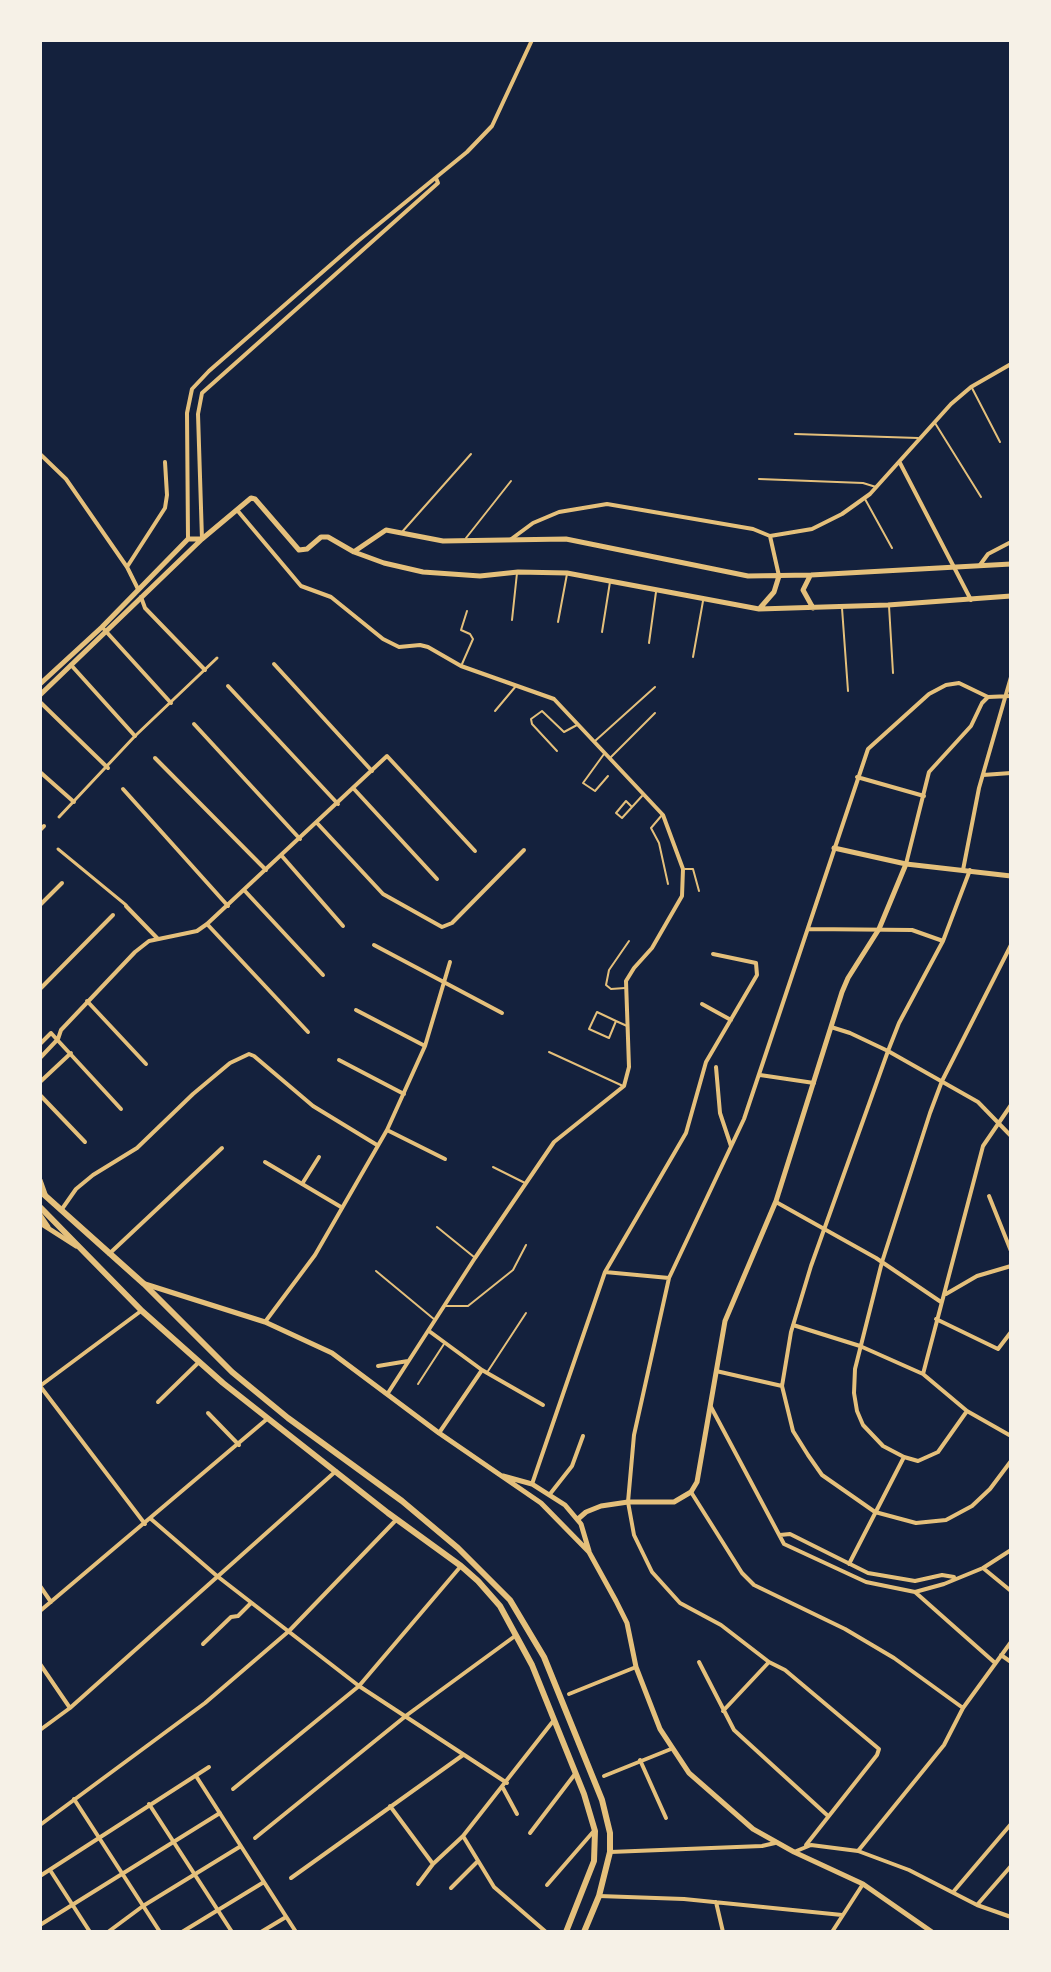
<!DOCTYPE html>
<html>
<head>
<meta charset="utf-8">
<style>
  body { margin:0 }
  #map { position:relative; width:1051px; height:1972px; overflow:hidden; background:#14213d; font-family:"Archivo Narrow",sans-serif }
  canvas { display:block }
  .frame { position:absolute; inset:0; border:42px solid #f6f1e7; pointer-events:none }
</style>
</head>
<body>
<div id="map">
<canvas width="1051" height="1972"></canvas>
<div class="frame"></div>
</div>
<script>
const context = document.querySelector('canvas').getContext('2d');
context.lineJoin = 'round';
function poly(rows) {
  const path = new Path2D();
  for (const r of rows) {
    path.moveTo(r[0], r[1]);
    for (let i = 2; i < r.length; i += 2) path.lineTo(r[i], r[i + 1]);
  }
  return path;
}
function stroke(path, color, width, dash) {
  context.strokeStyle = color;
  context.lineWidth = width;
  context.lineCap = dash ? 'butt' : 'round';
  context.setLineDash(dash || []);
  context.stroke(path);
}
stroke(poly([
  [972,388,1000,442],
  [935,423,981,497],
  [795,434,918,438],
  [759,479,863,483,876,487],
  [865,499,892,548],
  [402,532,471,454],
  [466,538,511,481],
  [889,606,893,673],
  [842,608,848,691],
  [512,620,517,573],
  [558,622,567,574],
  [602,632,610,582],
  [649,643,656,592],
  [693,657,703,601],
  [462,664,473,639,470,634,461,630,467,611],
  [495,711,516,686],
  [595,741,655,687],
  [557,751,532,724,531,719,542,711,564,732,577,725],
  [604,754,583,783,595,791,608,776],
  [610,758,655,713],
  [632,807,626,801,616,813,622,818,642,796],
  [662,815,651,828,659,843,668,884],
  [685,869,693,869,699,891],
  [625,988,611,989,606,985,609,970,629,941],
  [616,1021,609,1038,589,1029,597,1012,616,1021,627,1026],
  [549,1052,623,1086],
  [493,1167,525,1183],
  [437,1227,474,1257],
  [376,1271,435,1320],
  [446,1306,468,1306,513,1270,526,1245],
  [488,1371,526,1313],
  [418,1384,444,1344]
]), '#e5c07b', 2);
stroke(poly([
  [59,817,135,736,217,658],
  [58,849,126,905]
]), '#e5c07b', 3);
stroke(poly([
  [40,454,66,479,127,567,138,589],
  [900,463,971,600],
  [237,510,301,586,331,597,383,639,399,647,420,645,428,647,461,666,554,699,663,815,683,869,682,896,652,948,634,968,626,981,629,1067,624,1086,554,1142,475,1258,388,1393],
  [770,536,779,576],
  [188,539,187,413,192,389,209,371,358,241,467,152,492,126,532,40],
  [202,539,198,414,202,393,438,183,436,178],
  [510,540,533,523,559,512,607,504,753,529,770,536,812,529,842,514,870,494,951,404,971,387,1011,364],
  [980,565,988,554,1011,542],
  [127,567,165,508,167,495,165,462],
  [141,597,145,608,205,670],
  [102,627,171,703],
  [274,664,372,771],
  [71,665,135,736],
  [228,686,338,804],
  [40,702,108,768],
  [194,724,300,839],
  [155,758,266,870],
  [40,772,74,802],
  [983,775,1011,773],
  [857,777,924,796],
  [123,789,228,906],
  [354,789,437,879],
  [317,823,383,894,442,927,452,923,524,850],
  [40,830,44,826],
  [281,855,343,926],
  [906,864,929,772,971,726,982,703,988,697],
  [963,870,979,788,1011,677],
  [970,870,943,941,899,1023,888,1051,811,1266,791,1332,782,1386,793,1431,808,1455,822,1475,875,1512,916,1523,946,1520,972,1506,990,1489,1011,1461],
  [244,890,323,975],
  [40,905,62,883],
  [126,906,158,939],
  [207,924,308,1032],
  [808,929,912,930,943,941],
  [374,945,502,1013],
  [40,989,113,915],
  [87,1001,146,1064],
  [702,1004,731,1020],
  [356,1010,425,1046],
  [831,1027,850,1033,888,1051,978,1102,1011,1136],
  [51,1033,121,1109],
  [40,1044,51,1033],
  [40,1058,58,1039,61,1030,135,952,149,941,197,931,207,924,387,756,475,851],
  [339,1060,404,1094],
  [716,1067,720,1113,731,1146],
  [760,1075,814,1083],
  [40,1082,71,1053],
  [40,1095,85,1142],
  [387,1130,445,1159],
  [265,1162,341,1207],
  [302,1184,319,1157],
  [989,1196,1011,1251],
  [776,1202,876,1258,941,1302],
  [62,1209,76,1189,93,1175,137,1148,193,1094,230,1063,249,1054,254,1056,313,1106,377,1145],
  [109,1254,222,1148],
  [605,1272,669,1278],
  [946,1294,977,1276,1011,1266],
  [936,1319,998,1349,1011,1332],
  [265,1322,315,1255,387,1130,425,1046,450,962],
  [793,1325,860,1346,923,1374,967,1411,1011,1436],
  [429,1331,482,1370,543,1405],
  [378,1366,408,1361],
  [716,1371,782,1386],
  [923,1374,983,1146,1011,1105],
  [40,1386,145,1524],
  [40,1386,141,1311],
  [158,1402,199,1362],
  [711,1407,784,1544,866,1582,915,1592,944,1584,983,1568,1011,1550],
  [967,1411,938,1452,918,1461,904,1457,883,1446,863,1425,857,1411,854,1393,855,1369,882,1262,930,1113,942,1081,1011,945],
  [208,1413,239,1445],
  [439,1433,482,1370],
  [532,1484,605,1272,686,1133,706,1062,757,975,756,963,713,954],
  [691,1492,742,1573,754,1585,845,1629,894,1658,963,1708],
  [550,1494,572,1466,583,1436],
  [151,1519,217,1576,359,1686,507,1783],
  [780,1535,790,1534,868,1573,915,1581,942,1575,954,1577],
  [849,1564,904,1457],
  [983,1568,1011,1591],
  [40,1586,51,1602],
  [915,1592,994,1662],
  [40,1611,267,1419],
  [203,1644,231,1617,238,1616,251,1603],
  [1001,1655,1011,1662],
  [699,1662,734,1730,827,1815],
  [40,1664,70,1708],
  [569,1694,636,1667],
  [723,1711,769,1662],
  [40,1730,70,1708,336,1471],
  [640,1760,666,1818],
  [196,1776,296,1932],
  [604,1776,671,1749],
  [503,1788,517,1814],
  [233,1789,359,1686,461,1566],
  [74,1799,160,1932],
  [149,1804,232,1932],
  [390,1806,433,1864],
  [40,1825,205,1703,289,1631,397,1519],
  [530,1833,575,1774],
  [463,1836,494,1887,546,1932],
  [255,1838,407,1715,515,1636],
  [806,1845,877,1755,879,1749,785,1670,769,1662,721,1625,680,1603,652,1572,634,1535,628,1502,634,1435,669,1278,744,1119,868,749,929,694,946,685,959,683,988,697,1011,696],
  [858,1851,944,1745,963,1708,1011,1642],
  [610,1852,762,1846,775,1843],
  [794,1852,811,1845,858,1851,909,1870,977,1905,1011,1917],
  [50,1870,90,1932],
  [40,1876,209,1767],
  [291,1878,463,1755],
  [418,1884,433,1864,463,1836,554,1720],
  [547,1885,593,1832],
  [451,1888,478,1861],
  [954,1891,1011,1824],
  [599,1896,684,1899,842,1915],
  [716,1902,723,1932],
  [977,1905,1011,1866],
  [40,1925,220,1813],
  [108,1932,143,1906,241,1846],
  [182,1932,264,1882],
  [261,1932,286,1917],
  [832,1932,863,1884]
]), '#e5c07b', 4);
stroke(poly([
  [355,551,386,530,443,541,566,539,748,576,811,575,1011,564],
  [810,576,803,590,813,608],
  [760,608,774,592,779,576],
  [40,684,102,627,188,539,200,539],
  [40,695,202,539,251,498,255,499,299,550,307,549,321,537,328,537,354,552,384,563,423,572,480,576,518,572,567,573,759,609,888,605,1011,596],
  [834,848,906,864,1011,876],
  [40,1180,45,1194],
  [40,1215,48,1227],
  [40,1223,76,1246],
  [145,1284,265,1322,332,1353,439,1433,541,1503,589,1552,616,1601,627,1623,636,1667,660,1729,689,1773,753,1829,794,1852,863,1884,932,1932],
  [503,1476,532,1484,565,1505,581,1524,589,1551],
  [578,1519,586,1512,601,1506,628,1502,674,1502,691,1492,697,1482,725,1321,776,1201,842,992,848,978,879,929,906,864]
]), '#e5c07b', 5);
stroke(poly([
  [40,1191,144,1284,232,1372,288,1418,402,1501,458,1548,510,1600,544,1657,602,1800,610,1833,610,1852,599,1896,584,1932],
  [40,1207,142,1311,223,1383,388,1513,461,1566,478,1581,500,1606,532,1665,584,1794,595,1831,594,1861,566,1932]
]), '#e5c07b', 6);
</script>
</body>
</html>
